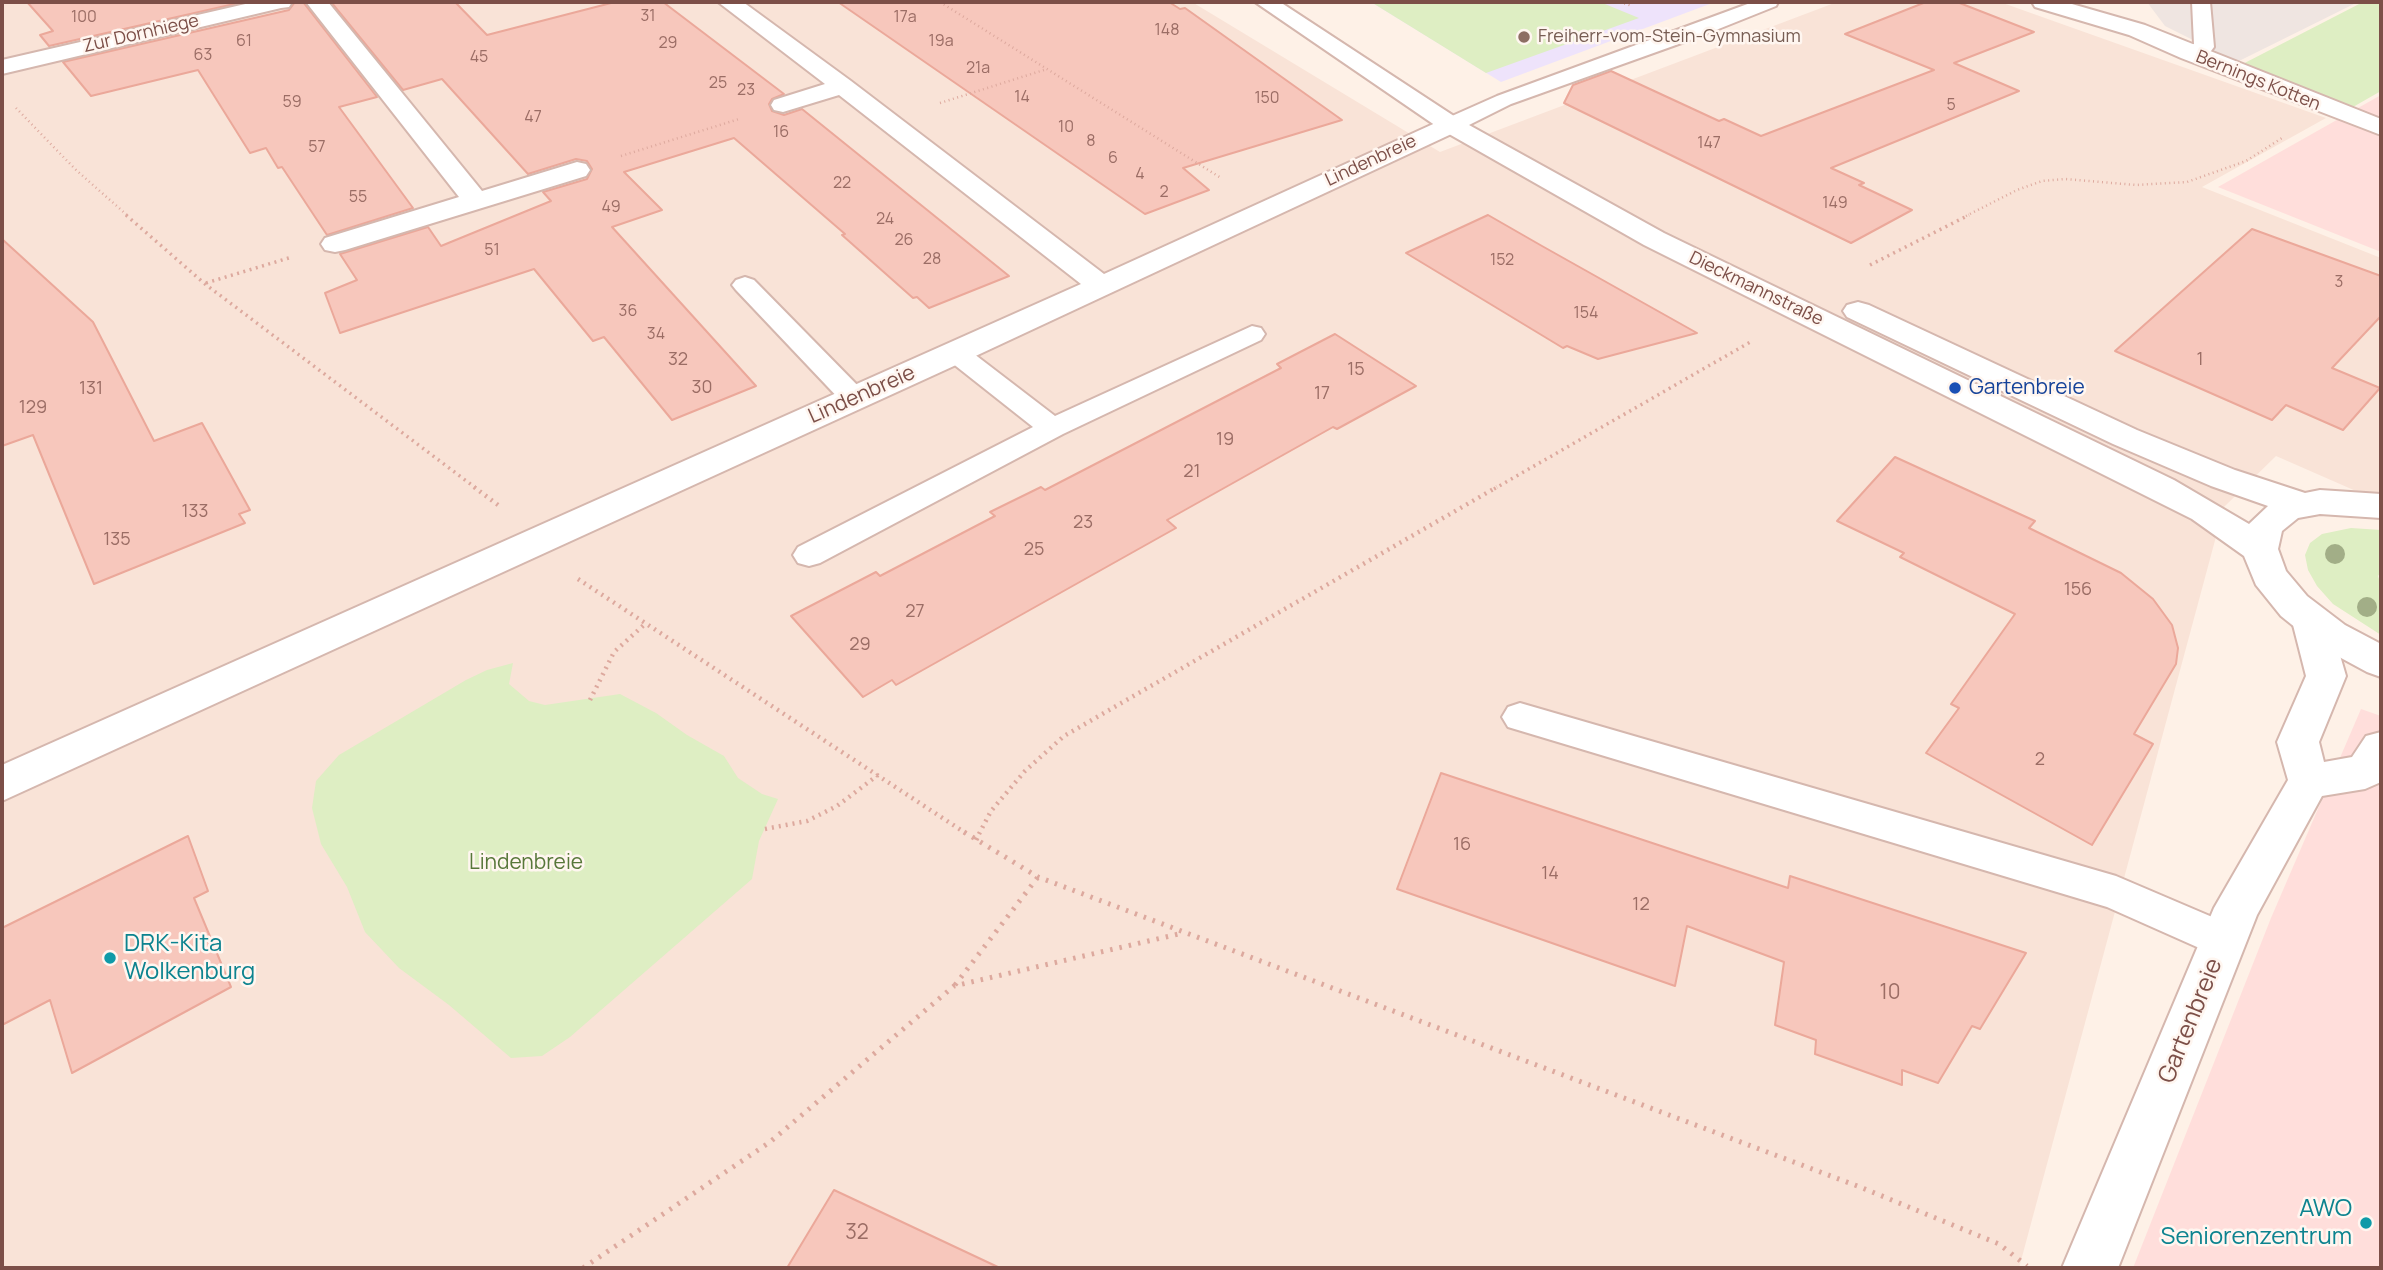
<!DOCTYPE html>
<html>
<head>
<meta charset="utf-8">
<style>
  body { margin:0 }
  #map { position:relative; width:2383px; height:1270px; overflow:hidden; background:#fef1e7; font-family:Manrope,sans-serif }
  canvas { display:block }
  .frame { position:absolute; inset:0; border:4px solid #7c4f48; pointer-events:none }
</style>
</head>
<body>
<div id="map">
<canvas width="2383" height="1270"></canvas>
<div class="frame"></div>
</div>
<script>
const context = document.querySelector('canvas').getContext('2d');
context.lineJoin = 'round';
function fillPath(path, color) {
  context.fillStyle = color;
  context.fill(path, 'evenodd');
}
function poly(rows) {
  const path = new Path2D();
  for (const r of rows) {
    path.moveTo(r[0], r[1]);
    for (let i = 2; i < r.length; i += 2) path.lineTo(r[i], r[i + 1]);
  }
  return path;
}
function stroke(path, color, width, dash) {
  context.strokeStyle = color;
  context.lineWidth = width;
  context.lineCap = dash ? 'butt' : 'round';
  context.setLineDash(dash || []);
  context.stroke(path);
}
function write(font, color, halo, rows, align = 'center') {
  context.font = font + ' Manrope,sans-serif';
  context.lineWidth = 5;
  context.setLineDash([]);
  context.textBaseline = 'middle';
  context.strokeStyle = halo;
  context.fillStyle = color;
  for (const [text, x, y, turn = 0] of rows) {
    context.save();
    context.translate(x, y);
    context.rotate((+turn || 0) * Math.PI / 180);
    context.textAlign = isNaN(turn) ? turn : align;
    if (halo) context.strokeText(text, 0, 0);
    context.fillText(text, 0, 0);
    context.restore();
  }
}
fillPath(poly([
  [2,2,1192,2,1440,152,1837,2,2000,2,2326,118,2202,187,2381,258,2381,502,2276,456,2224,507,2019,1268,2,1268]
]), '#f9e3d7');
fillPath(poly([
  [2381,95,2381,252,2218,187],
  [2361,709,2381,716,2381,1268,2133,1268,2271,918]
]), '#ffdedb');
fillPath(poly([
  [2147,2,2358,2,2237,62,2165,26]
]), '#efe5e1');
fillPath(poly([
  [1371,2,1715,2,1501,82]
]), '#eee3fb');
fillPath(poly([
  [1371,2,1600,2,1639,18,1486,73],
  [2363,2,2381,2,2381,91,2346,111,2233,69],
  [2351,528,2381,530,2381,572,2378,576,2381,585,2381,635,2333,604,2317,586,2308,570,2305,555,2310,543,2322,534],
  [513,663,509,684,529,701,545,705,620,694,656,713,687,735,724,756,738,778,762,794,778,799,759,841,752,879,570,1037,542,1056,511,1058,449,1005,399,968,365,932,347,887,321,844,312,808,316,781,339,755,466,680,487,670]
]), '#deeec3');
const building = poly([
  [27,2,243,2,49,46,40,35,53,31,27,2],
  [295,2,303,2,377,97,339,107,413,208,327,235,282,167,278,168,266,148,250,153,198,70,91,96,63,62,289,10,295,2],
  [331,2,455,2,487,35,615,2,663,2,784,94,772,99,769,104,772,111,784,115,802,109,1009,276,929,308,917,297,913,298,842,235,845,234,734,138,624,172,662,210,612,227,756,386,672,420,604,337,593,341,534,269,340,333,325,293,357,280,340,254,428,227,441,246,551,201,543,192,587,179,592,169,587,161,576,159,528,174,442,79,403,90,331,2],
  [838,2,1169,2,1180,9,1185,8,1342,120,1183,168,1209,190,1145,214,838,2],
  [1926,2,1957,2,2034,32,1954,63,2019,91,1831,168,1864,183,1859,185,1912,210,1851,243,1564,103,1573,85,1611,71,1719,121,1724,119,1761,136,1934,70,1845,34,1926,2],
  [1488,215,1542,246,1697,333,1598,359,1567,346,1563,348,1406,253,1488,215],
  [2252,229,2381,276,2381,316,2332,368,2380,388,2343,430,2286,405,2272,420,2115,351,2252,229],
  [2,239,93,322,154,441,202,423,250,510,239,514,245,523,94,584,33,435,2,446,2,239],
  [1335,334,1416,386,1337,429,1333,427,1167,520,1176,528,896,685,892,680,863,697,791,616,876,572,880,576,995,516,990,512,1041,487,1045,490,1281,368,1277,364,1335,334],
  [1895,457,2035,521,2029,528,2121,573,2153,599,2172,625,2178,648,2176,664,2134,734,2153,744,2092,845,1926,753,1959,708,1951,704,2015,614,1900,557,1904,553,1837,521,1895,457],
  [1441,773,1788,888,1790,876,2026,953,1980,1029,1972,1026,1938,1083,1902,1070,1902,1085,1815,1054,1816,1040,1775,1025,1784,962,1687,926,1675,986,1397,889,1441,773],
  [188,836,208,891,194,898,231,987,72,1073,50,1000,2,1025,2,928,188,836],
  [834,1190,1000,1268,787,1268,834,1190]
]);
fillPath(building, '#f7c7bc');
stroke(building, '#eba89a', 2);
const service = poly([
  [1753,2,1778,2,1776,6,1701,36,1511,104,1459,130,1451,131,1443,130,1440,125,1443,120,1497,96,1753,2],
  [2192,2,2210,2,2214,47,2211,51,2189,59,2182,57,2179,53,2182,49,2194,44,2192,2],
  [745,277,754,280,864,392,868,398,864,404,854,406,844,404,736,290,732,285,736,280,745,277],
  [1252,326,1261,328,1265,334,1261,340,1063,434,820,563,809,566,798,563,793,555,798,547,1033,427,947,359,943,353,947,347,956,345,965,347,1055,416,1252,326],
  [1520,703,2116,876,2238,928,2244,941,2238,954,2224,959,2107,907,1508,727,1502,717,1508,707,1520,703]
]);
const minor = poly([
  [254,2,292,2,289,7,281,8,2,74,2,60,254,2],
  [306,2,328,2,482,191,577,162,586,164,590,170,586,176,345,250,335,252,325,250,321,244,325,238,459,197,306,2],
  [718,2,743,2,851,81,1104,274,1442,120,1451,118,1460,120,1463,125,1460,130,967,360,2,801,2,765,1081,284,839,95,783,112,774,110,771,105,774,100,825,84,718,2],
  [2032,2,2065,2,2145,25,2381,119,2381,135,2181,58,2129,35,2035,7,2032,2],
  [2311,607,2324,611,2330,621,2346,676,2319,742,2324,762,2352,757,2366,736,2381,732,2381,782,2365,789,2322,796,2257,915,2118,1268,2062,1268,2214,908,2288,780,2277,742,2306,676,2292,621,2298,611,2311,607]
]);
const tertiary = poly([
  [1255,2,1280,2,1460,120,1664,233,2174,480,2249,524,2268,506,2211,486,2113,444,1847,317,1843,311,1847,305,1858,302,1869,305,2137,430,2235,470,2305,493,2320,490,2381,494,2381,518,2320,514,2298,518,2282,531,2278,549,2286,571,2307,596,2345,625,2381,644,2381,677,2367,672,2317,645,2281,616,2256,585,2244,556,2192,519,1644,245,1442,130,1255,2]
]);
stroke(service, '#d5b7ae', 4);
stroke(minor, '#d5b7ae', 4);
stroke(tertiary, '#d5b7ae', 4);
stroke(poly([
  [940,2,1221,178],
  [1620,2,1632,6],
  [940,103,1047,69],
  [16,108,75,169,128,216],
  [621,156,739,119],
  [1966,216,2017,190,2042,181,2065,179,2136,185,2187,182,2246,161,2282,138]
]), '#dda99e', 2.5, [1, 3.5]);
stroke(poly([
  [126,215,205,284,477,489],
  [1870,265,1969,215],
  [206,283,292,257],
  [1494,489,1752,341]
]), '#dda99e', 3.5, [2, 4.5]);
stroke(poly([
  [474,487,498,505],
  [578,579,967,834],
  [590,700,614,652,645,624],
  [765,829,807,821,837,806,878,775],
  [979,834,991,811,1025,771,1064,736,1497,487]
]), '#dda99e', 4.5, [2, 5]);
stroke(poly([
  [964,832,1038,877,1860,1187,1999,1244,2027,1266],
  [976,840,980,832],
  [955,985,1038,877],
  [583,1268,770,1142,954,986,1183,933]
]), '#dda99e', 5, [2.5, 7]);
fillPath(service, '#fff');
fillPath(minor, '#fff');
fillPath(tertiary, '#fff');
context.fillStyle = '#a2ae87';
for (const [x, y] of [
  [2335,554],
  [2367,607]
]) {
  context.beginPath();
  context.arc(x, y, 10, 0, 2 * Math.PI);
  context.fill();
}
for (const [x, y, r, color] of [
  [1524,37,7,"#8d6e63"],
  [1955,388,7,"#1a4fb4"],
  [110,958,7,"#0f9aa8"],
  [2366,1223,7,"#0f9aa8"]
]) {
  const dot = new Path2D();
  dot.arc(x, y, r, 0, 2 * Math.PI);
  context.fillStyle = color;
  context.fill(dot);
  stroke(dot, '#fff6f0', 2.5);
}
write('16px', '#9b6d65', null, [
  ["31",648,17],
  ["100",84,18],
  ["17a",905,18],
  ["148",1167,31],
  ["61",244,42],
  ["19a",941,42],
  ["29",668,44],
  ["63",203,56],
  ["45",479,58],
  ["21a",978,69],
  ["25",718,84],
  ["23",746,91],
  ["14",1022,98],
  ["150",1267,99],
  ["59",292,103],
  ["5",1951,106],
  ["47",533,118],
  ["10",1066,128],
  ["16",781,133],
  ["8",1091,142],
  ["147",1709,144],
  ["57",317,148],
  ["6",1113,159],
  ["4",1140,175],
  ["22",842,184],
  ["2",1164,193],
  ["55",358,198],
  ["149",1835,204],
  ["49",611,208],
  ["24",885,220],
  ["26",904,241],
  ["51",492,251],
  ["28",932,260],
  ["152",1502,261],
  ["3",2339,283],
  ["36",628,312],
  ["154",1586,314],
  ["34",656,335]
]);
write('18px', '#7c4f48', '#fff6f0', [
  ["Zur Dornhiege",141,34,-13],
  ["Bernings Kotten",2258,81,22],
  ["Lindenbreie",1371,161,-25],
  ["Dieckmannstraße",1756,289,26]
]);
write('18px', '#785e54', '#fff6f0', [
  ["Freiherr-vom-Stein-Gymnasium",1538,37]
], 'left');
write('18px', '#9b6d65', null, [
  ["32",678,360],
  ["1",2200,360],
  ["15",1356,370],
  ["30",702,388],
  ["131",91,389],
  ["17",1322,394],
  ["129",33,408],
  ["19",1225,440],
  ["21",1192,472],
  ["133",195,512],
  ["23",1083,523],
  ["135",117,540],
  ["25",1034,550],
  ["156",2078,590],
  ["27",915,612],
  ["29",860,645],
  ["2",2040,760],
  ["16",1462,845],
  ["14",1550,874],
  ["12",1641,905]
]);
write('21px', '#164399', '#fff6f0', [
  ["Gartenbreie",1969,388]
], 'left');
write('21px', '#7c4f48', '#fff6f0', [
  ["Lindenbreie",862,395,-24]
]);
write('21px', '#577739', '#fff6f0', [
  ["Lindenbreie",526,863]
]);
write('21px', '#9b6d65', null, [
  ["10",1890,993],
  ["32",857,1233]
]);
write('24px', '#0d838f', '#fff6f0', [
  ["DRK-Kita",124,944],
  ["Wolkenburg",124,972],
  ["AWO",2352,1209,"right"],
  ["Seniorenzentrum",2352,1237,"right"]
], 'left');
write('24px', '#7c4f48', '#fff6f0', [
  ["Gartenbreie",2191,1021,-68]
]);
</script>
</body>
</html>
